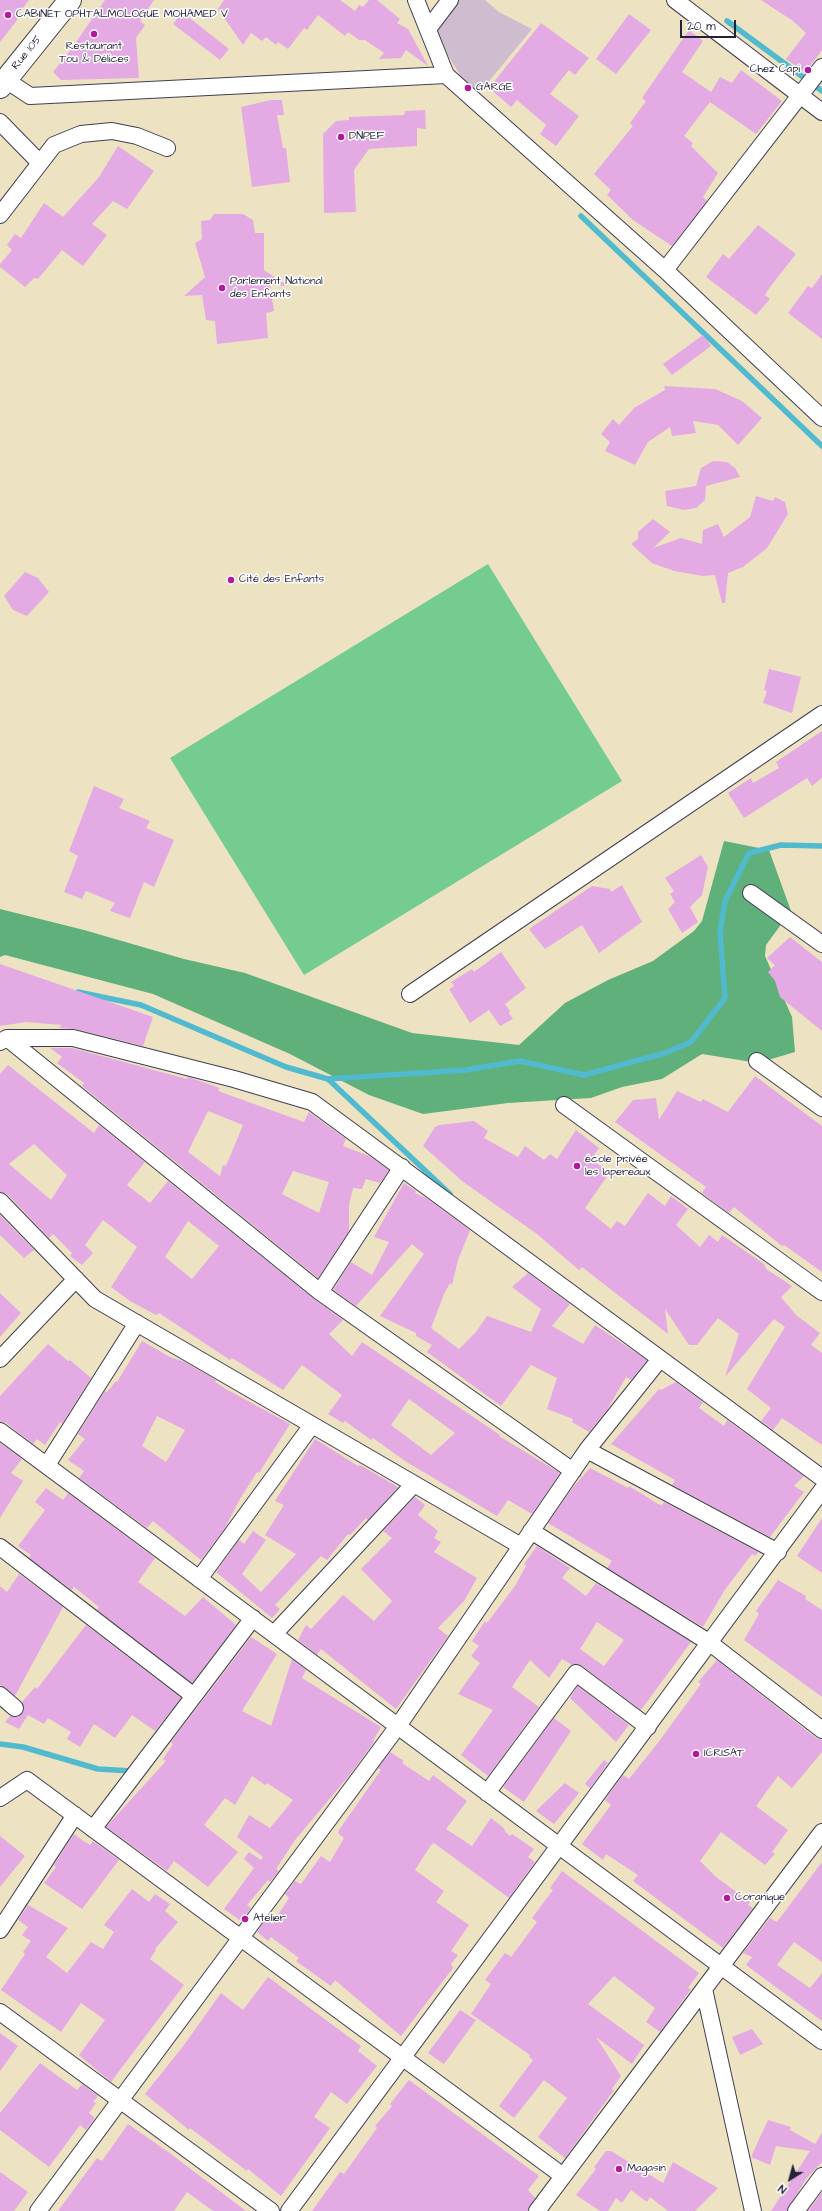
<!DOCTYPE html>
<html>
<head>
<meta charset="utf-8">
<style>
  body { margin:0 }
  #map { position:relative; width:822px; height:2211px; overflow:hidden; background:#ede3c3; font-family:"Architects Daughter",sans-serif }
  canvas { display:block }
  .north { position:absolute; left:770px; top:2159px; width:40px; height:40px; -webkit-text-stroke:3px #fff; paint-order:stroke; rotate:217deg; font-size:11px; font-weight:700; line-height:16px; text-align:center; color:#22223b }
  .north::after { content:''; display:block; margin:auto; width:14px; height:18px; background:#22223b; clip-path:polygon(50% 0,100% 100%,50% 72%,0 100%) }
  .scale { position:absolute; left:680px; top:20px; width:56px; height:18px; box-sizing:border-box; border:2px solid #22223b; border-top:0; padding-left:5px; font-size:12px; line-height:14px; white-space:nowrap; color:#22223b; -webkit-text-stroke:3px #fff; paint-order:stroke }
</style>
</head>
<body>
<div id="map">
<canvas width="822" height="2211"></canvas>
<div class="north">N</div>
<div class="scale">20 m</div>
</div>
<script>
const context = document.querySelector('canvas').getContext('2d');
context.lineJoin = 'round';
function fillPath(path, color) {
  context.fillStyle = color;
  context.fill(path, 'evenodd');
}
function poly(rows) {
  const path = new Path2D();
  for (const r of rows) {
    path.moveTo(r[0], r[1]);
    for (let i = 2; i < r.length; i += 2) path.lineTo(r[i], r[i + 1]);
  }
  return path;
}
function stroke(path, color, width, dash) {
  context.strokeStyle = color;
  context.lineWidth = width;
  context.lineCap = dash ? 'butt' : 'round';
  context.setLineDash(dash || []);
  context.stroke(path);
}
function write(font, color, halo, rows, align = 'center') {
  context.font = font + ' "Architects Daughter",sans-serif';
  context.lineWidth = 3;
  context.setLineDash([]);
  context.textBaseline = 'middle';
  context.strokeStyle = halo;
  context.fillStyle = color;
  for (const [text, x, y, turn = 0] of rows) {
    context.save();
    context.translate(x, y);
    context.rotate((+turn || 0) * Math.PI / 180);
    context.textAlign = isNaN(turn) ? turn : align;
    if (halo) context.strokeText(text, 0, 0);
    context.fillText(text, 0, 0);
    context.restore();
  }
}
fillPath(poly([
  [456,0,485,0,499,12,532,29,485,86,468,88,433,31]
]), '#cfbdcf');
fillPath(poly([
  [488,564,622,781,304,975,170,758]
]), '#74cc91');
fillPath(poly([
  [724,841,769,850,791,911,766,945,765,956,792,1017,795,1052,758,1063,702,1054,662,1079,622,1087,591,1098,508,1103,423,1114,369,1095,290,1054,153,994,5,955,0,957,0,909,84,930,184,959,245,973,412,1033,519,1045,565,1003,608,980,653,961,694,931,702,921]
]), '#5fb07b');
stroke(poly([
  [727,21,822,91],
  [581,216,822,446],
  [78,992,141,1005,286,1067,328,1079,466,1070,520,1061,584,1075,665,1053,691,1042,725,998,720,932,725,901,749,853,781,845,822,846],
  [328,1079,450,1194],
  [0,1744,23,1747,98,1769,132,1771,133,1769]
]), '#52bacf', 5.5);
fillPath(poly([
  [0,0,29,0,16,17,18,19,0,42],
  [105,0,154,0,140,21,145,25,136,38,139,78,61,80,53,72,72,48],
  [224,0,340,0,355,11,359,5,363,7,369,0,377,0,400,19,397,23,408,29,428,66,406,50,401,58,379,59,384,53,365,40,359,40,348,32,345,36,318,15,307,30,304,28,288,49,278,42,276,45,266,37,262,41,251,33,243,45,218,9],
  [761,0,822,0,822,50,805,73,786,59,806,33,793,21],
  [182,12,229,49,220,60,173,24],
  [629,14,651,30,616,74,596,59],
  [541,23,589,58,575,75,569,70,550,94,579,116,556,146,540,134,546,125,517,100,511,107,489,88],
  [689,30,703,41,682,72,711,92,720,77,732,83,741,70,782,101,756,134,710,102,684,136,693,143,691,146,718,173,703,197,707,201,672,246,633,220,607,195,611,190,594,174,633,126,630,123,646,101,642,98],
  [271,100,282,100,284,115,277,115,283,148,286,148,290,182,252,187,241,107],
  [425,110,426,129,417,128,417,146,369,149,354,170,356,212,324,213,323,134,336,121,349,120,349,117,404,115,405,111],
  [118,146,154,171,127,209,113,201,92,224,107,235,83,266,62,250,38,279,34,278,25,287,0,267,0,264,12,250,7,245,15,234,21,238,44,203,63,217,99,177],
  [214,214,243,214,253,220,255,233,264,233,264,270,288,286,270,285,274,311,266,313,268,338,217,344,215,321,206,320,202,295,184,296,205,277,195,243,202,239,201,221,210,220],
  [758,225,796,254,770,287,765,295,770,299,756,315,706,277,723,254,729,259],
  [822,274,822,339,788,313,808,286,812,288],
  [703,335,711,346,672,375,663,364],
  [664,386,715,389,742,401,762,418,738,445,718,425,693,421,696,433,672,436,670,427,648,442,635,465,605,451,610,442,601,434,613,419,619,425,634,408,665,390],
  [713,461,727,462,735,468,740,477,706,486,705,500,696,508,684,510,667,506,665,491,696,486,701,468],
  [756,496,773,501,775,497,785,502,788,514,767,548,743,567,728,573,725,603,722,603,715,575,703,576,674,571,652,563,631,544,638,539,638,532,653,519,670,532,653,548,681,538,702,544,703,530,718,524,724,537,750,517],
  [25,572,38,578,49,592,27,616,13,610,4,596],
  [769,669,801,677,792,713,763,703,767,691,764,690],
  [822,731,822,778,812,786,807,778,744,818,728,793,751,778,753,783,779,768,776,762],
  [94,786,124,799,119,808,150,821,146,828,174,840,154,887,144,882,130,918,110,911,115,903,86,891,82,899,64,892,78,856,69,851],
  [701,855,708,867,702,895,690,907,698,922,682,933,668,909,675,902,670,894,674,891,665,878],
  [622,885,642,922,599,953,582,925,545,949,529,929,592,886,610,889,611,892],
  [790,937,822,962,822,1031,780,997,775,981,768,972,775,965,767,958],
  [501,952,526,988,505,1004,510,1011,509,1013,513,1019,500,1026,489,1010,470,1023,449,989,454,986,451,982,472,969,474,972],
  [0,964,153,1017,143,1046,75,1029,59,1028,62,1025,26,1022,0,1026],
  [50,1048,72,1048,187,1079,188,1077,220,1088,218,1091,304,1122,309,1112,346,1139,343,1146,369,1156,389,1170,380,1183,366,1179,362,1189,353,1188,349,1205,349,1231,318,1278,82,1086,84,1083,57,1063,62,1057],
  [208,1111,243,1125,226,1166,223,1165,220,1176,188,1152],
  [293,1171,329,1182,319,1213,282,1194],
  [8,1065,94,1133,99,1125,145,1162,127,1185,150,1203,168,1181,314,1299,343,1320,329,1334,352,1356,362,1342,500,1435,499,1436,560,1473,532,1514,508,1500,497,1516,405,1461,373,1438,371,1440,345,1421,343,1423,328,1414,342,1395,302,1365,283,1390,232,1358,230,1360,159,1313,156,1315,130,1301,111,1287,137,1247,103,1220,85,1245,93,1253,82,1265,70,1256,72,1253,53,1234,49,1238,7,1194,0,1192,0,1074],
  [34,1144,67,1175,51,1200,9,1164],
  [188,1221,219,1246,192,1279,165,1257],
  [409,1399,455,1433,431,1455,391,1425],
  [755,1076,822,1126,822,1272,784,1245,782,1246,734,1207,729,1213,702,1193,706,1187,615,1122,633,1100,656,1098,659,1120,677,1091,701,1102,703,1099,728,1112],
  [474,1121,488,1131,484,1138,518,1157,525,1146,544,1160,550,1154,557,1159,576,1130,599,1148,591,1160,610,1172,585,1208,611,1229,617,1221,625,1226,648,1193,665,1206,671,1196,688,1209,676,1225,700,1247,709,1235,718,1242,722,1235,764,1264,766,1269,792,1286,781,1297,796,1315,820,1333,811,1345,822,1353,822,1445,782,1418,773,1430,761,1421,771,1408,747,1389,785,1327,774,1319,725,1377,739,1334,718,1318,697,1345,689,1345,665,1309,668,1334,582,1267,579,1270,537,1234,462,1181,423,1146,435,1127,439,1125],
  [404,1183,416,1191,415,1193,426,1198,470,1230,458,1260,452,1285,450,1283,444,1294,431,1328,459,1349,476,1332,487,1316,531,1332,541,1309,512,1287,528,1273,570,1304,552,1326,583,1344,595,1325,647,1360,631,1380,626,1377,607,1410,589,1432,572,1422,573,1419,547,1409,557,1378,531,1365,501,1406,427,1352,432,1345,416,1336,416,1333,380,1316,424,1254,412,1244,356,1306,333,1290,351,1262,372,1275,389,1242,374,1237],
  [0,1215,34,1250,24,1258,0,1235],
  [0,1293,21,1313,0,1337],
  [142,1341,170,1357,185,1362,216,1380,215,1382,226,1389,290,1424,259,1473,257,1472,240,1499,225,1528,201,1560,153,1521,147,1528,79,1478,84,1471,68,1460,85,1439,78,1434,105,1391,107,1392,116,1381,117,1382],
  [157,1416,185,1430,166,1462,142,1446],
  [48,1344,68,1361,70,1360,91,1378,62,1424,60,1422,45,1445,37,1439,33,1444,6,1423,0,1422,0,1396],
  [676,1382,703,1402,699,1408,724,1426,727,1420,804,1476,794,1486,804,1492,770,1537,672,1485,675,1480,611,1444,659,1389,661,1390],
  [315,1439,358,1466,360,1465,398,1487,368,1520,366,1518,350,1535,348,1534,327,1560,321,1556,275,1605,280,1609,272,1618,216,1572,239,1540,244,1544,253,1531,266,1540,242,1574,261,1592,296,1554,265,1535,284,1505,275,1501],
  [0,1443,22,1459,11,1473,23,1481,0,1518],
  [590,1468,628,1488,629,1486,658,1504,662,1505,664,1502,758,1552,755,1556,752,1554,724,1591,703,1627,607,1568,612,1561,548,1523,574,1486],
  [46,1488,63,1500,68,1493,155,1558,138,1582,185,1616,203,1597,236,1625,192,1683,97,1610,99,1607,74,1587,72,1590,29,1558,31,1555,18,1546,45,1510,35,1502],
  [415,1497,425,1505,418,1515,438,1531,434,1538,441,1542,434,1552,477,1578,464,1601,438,1628,448,1636,396,1709,321,1649,317,1655,298,1640,306,1625,311,1629,343,1595,374,1621,392,1601,361,1569,392,1538,383,1531],
  [822,1518,822,1573,797,1556],
  [537,1546,570,1568,562,1578,586,1596,596,1583,691,1642,641,1710,581,1665,572,1665,562,1659,549,1678,530,1660,512,1687,539,1707,488,1776,461,1755,493,1710,458,1694,480,1663,471,1656,479,1646,472,1641,485,1621,487,1623,515,1586,526,1566,524,1564],
  [597,1622,624,1640,604,1666,580,1649],
  [19,1574,63,1607,15,1696,0,1685,0,1586,7,1592],
  [778,1580,806,1596,805,1599,822,1610,822,1697,744,1640,759,1614,756,1611],
  [86,1625,181,1698,155,1731,132,1715,115,1738,94,1724,80,1747,67,1739,71,1732,48,1718,44,1724,28,1715,19,1729,5,1722,10,1716,18,1717,22,1714,24,1709,22,1702,35,1687,37,1689],
  [251,1637,277,1654,242,1711,271,1726,292,1659,306,1670,302,1678,381,1727,373,1741,374,1742,348,1777,295,1840,276,1869,279,1871,270,1882,268,1880,247,1905,251,1908,241,1921,224,1909,254,1868,244,1859,249,1852,261,1860,263,1857,237,1837,249,1815,270,1828,293,1800,267,1783,265,1785,252,1776,235,1805,225,1798,204,1825,238,1852,208,1887,174,1861,167,1871,106,1827,166,1761,163,1759,173,1744,171,1742],
  [717,1660,816,1738,822,1740,822,1752,792,1788,778,1776,756,1806,788,1830,772,1852,775,1854,765,1865,721,1832,700,1861,716,1877,750,1902,748,1905,753,1908,723,1948,633,1881,638,1875,606,1854,603,1860,582,1844,611,1805,605,1800,623,1775,629,1779,657,1744,701,1684,698,1682],
  [578,1686,629,1725,616,1742,570,1698],
  [554,1718,571,1731,524,1802,503,1787],
  [390,1752,404,1761,402,1763,429,1781,433,1775,467,1801,446,1829,472,1846,491,1818,505,1829,504,1830,510,1836,512,1834,534,1849,528,1857,535,1862,509,1898,434,1843,431,1845,415,1870,444,1891,436,1902,469,1925,451,1951,458,1955,451,1964,453,1968,401,2036,335,1980,331,1986,296,1961,299,1958,271,1937,268,1941,257,1932,266,1919,272,1924,289,1898,285,1894,295,1881,301,1884,321,1856,330,1862,344,1838,338,1833,339,1830,381,1770,378,1768],
  [604,1760,608,1763,590,1788,585,1784],
  [565,1783,579,1793,554,1824,536,1811],
  [74,1834,85,1842,84,1843,86,1842,90,1845,93,1841,119,1860,82,1909,44,1883,56,1867,54,1865],
  [0,1836,25,1856,0,1887],
  [822,1862,822,1962,794,1942,777,1965,810,1988,822,1973,822,2021,746,1965,752,1957,743,1953,770,1918,777,1922],
  [562,1871,699,1973,688,1988,691,1989,660,2032,646,2022,655,2008,614,1976,588,2004,644,2045,632,2064,596,2037,621,2076,612,2089,614,2090,565,2158,538,2137,567,2098,544,2080,514,2118,499,2106,533,2060,529,2057,530,2055,471,2014,491,1984,485,1980,505,1953,511,1957,537,1922,532,1918,553,1890,550,1888],
  [132,1889,149,1902,155,1894,170,1904,165,1911,178,1922,155,1949,156,1950,150,1959,184,1985,111,2082,79,2055,105,2020,81,2003,61,2032,1,1990,25,1954,23,1952,31,1941,22,1935,28,1927,18,1920,28,1905,68,1928,46,1957,67,1973,91,1942,103,1949,114,1932,104,1925],
  [268,1977,361,2046,358,2051,377,2066,347,2104,331,2092,314,2117,330,2128,281,2196,248,2169,247,2171,190,2128,189,2130,145,2094,184,2045,221,1993,243,2010],
  [460,2010,476,2020,444,2064,428,2053],
  [752,2029,763,2044,740,2055,732,2037],
  [0,2033,18,2046,0,2071],
  [40,2063,77,2090,82,2084,98,2096,93,2102,96,2103,89,2113,95,2118,86,2130,80,2125,49,2167,0,2130,0,2113],
  [409,2080,539,2176,528,2190,535,2198,528,2211,312,2211,340,2172,344,2174,377,2128,375,2126,392,2106,390,2104],
  [768,2120,791,2127,790,2130,815,2144,822,2133,822,2162,806,2179,787,2211,771,2211,810,2151,776,2146,770,2165,751,2157],
  [128,2124,171,2154,246,2211,213,2211,187,2192,174,2211,58,2211,97,2158,102,2161],
  [606,2151,611,2151,663,2183,673,2162,718,2188,695,2211,668,2211,650,2197,647,2202,631,2190,622,2203,616,2198,608,2211,600,2211,576,2195,596,2169,594,2167],
  [0,2172,28,2192,14,2211,0,2211],
  [822,2192,822,2211,808,2211]
]), '#e4aae3');
const street = poly([
  [416,0,446,75,665,270,822,418],
  [675,0,822,112],
  [428,29,450,0],
  [6,80,30,96,446,75],
  [0,122,40,163],
  [0,215,54,145,81,134,112,131,137,136,167,148],
  [665,270,822,67],
  [751,893,822,944],
  [410,994,822,714],
  [7,1038,320,1292,573,1471],
  [0,1042,7,1038,73,1038,234,1079,312,1102,822,1478],
  [757,1061,822,1108],
  [564,1105,822,1292],
  [0,1201,95,1299,521,1546],
  [320,1292,402,1167],
  [0,1359,76,1279],
  [0,1431,822,2041],
  [587,1450,778,1552],
  [47,1465,137,1323],
  [531,1531,710,1643,822,1730],
  [0,1547,194,1696],
  [199,1579,312,1425],
  [274,1634,414,1484],
  [0,1695,15,1708],
  [487,1793,576,1673,648,1727],
  [0,1798,27,1780,563,2176],
  [93,1829,253,1618],
  [0,1930,75,1815],
  [704,1989,753,2211],
  [0,2012,271,2211],
  [38,2211,398,1726,587,1450,660,1359],
  [289,2211,822,1490],
  [537,2211,822,1832],
  [796,2211,822,2176]
]);
const secondary = poly([
  [0,87,70,0]
]);
stroke(street, '#403f4f', 18);
stroke(secondary, '#403f4f', 24);
stroke(street, '#fff', 16);
stroke(secondary, '#fff', 22);
for (const [x, y, r, color] of [
  [8,15,4,"#b5179e"],
  [94,34,4,"#b5179e"],
  [808,70,4,"#b5179e"],
  [468,88,4,"#b5179e"],
  [341,137,4,"#b5179e"],
  [222,288,4,"#b5179e"],
  [231,580,4,"#b5179e"],
  [577,1166,4,"#b5179e"],
  [696,1754,4,"#b5179e"],
  [727,1898,4,"#b5179e"],
  [245,1919,4,"#b5179e"],
  [619,2169,4,"#b5179e"]
]) {
  const dot = new Path2D();
  dot.arc(x, y, r, 0, 2 * Math.PI);
  context.fillStyle = color;
  context.fill(dot);
  stroke(dot, '#fff', 1.5);
}
write('11px', '#22223b', '#fff', [
  ["CABINET OPHTALMOLOGUE MOHAMED V",16,15],
  ["Restaurant",94,47,"center"],
  ["Tou & Délices",94,60,"center"],
  ["Chez Capi",800,70,"right"],
  ["GARGE",476,88],
  ["DNPEF",349,137],
  ["Parlement National",230,282],
  ["des Enfants",230,295],
  ["Cité des Enfants",239,580],
  ["école privée",585,1160],
  ["les lapereaux",585,1173],
  ["ICRISAT",704,1754],
  ["Coranique",735,1898],
  ["Atelier",253,1919],
  ["Magasin",627,2169]
], 'left');
write('11px', '#22223b', '#fff', [
  ["Rue 105",27,53,-51]
]);
</script>
</body>
</html>
